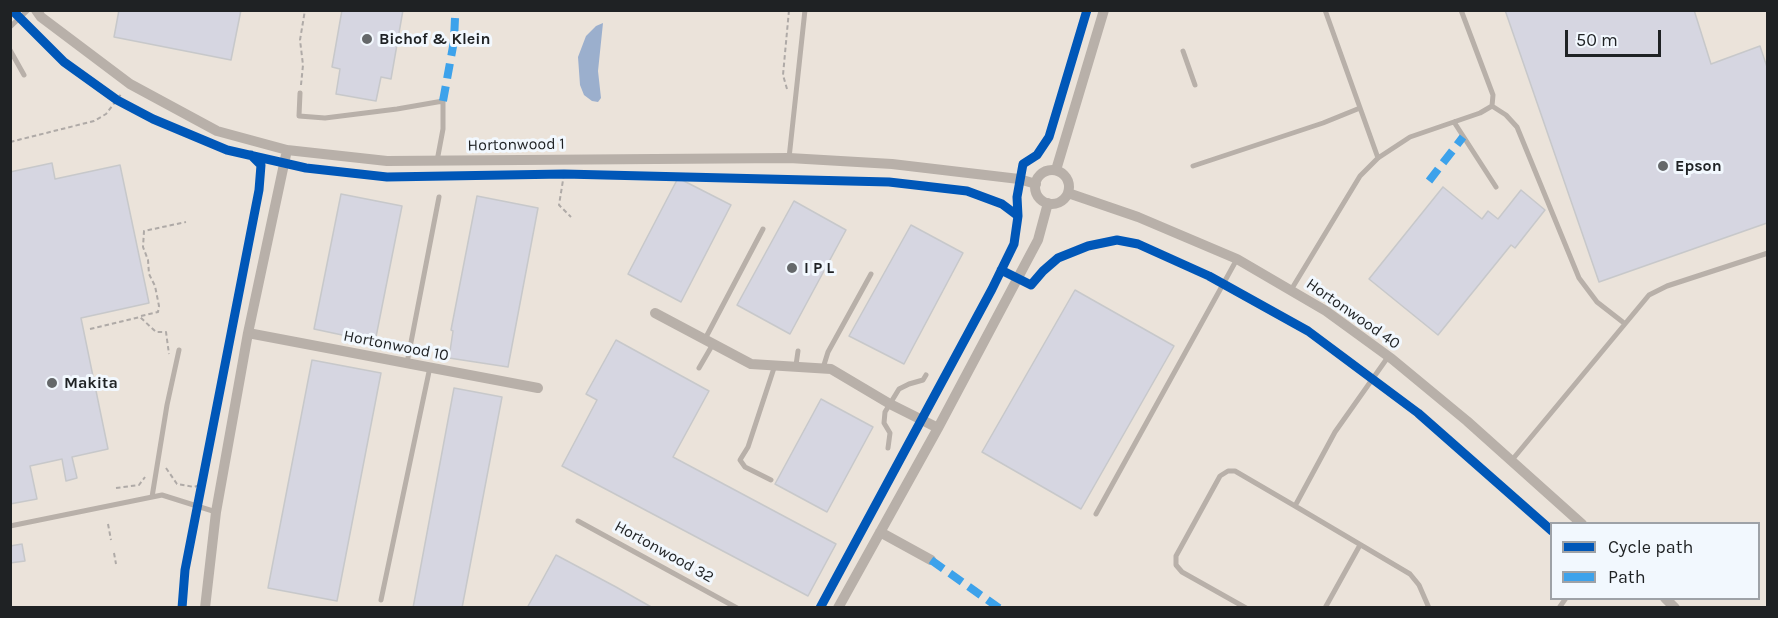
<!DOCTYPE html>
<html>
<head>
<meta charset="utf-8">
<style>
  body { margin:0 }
  #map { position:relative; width:1778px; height:618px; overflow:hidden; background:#e8ebed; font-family:Karla,sans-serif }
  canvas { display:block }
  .frame { position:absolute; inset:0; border:12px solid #1f2224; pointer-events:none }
  .legend { position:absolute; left:1550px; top:522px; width:210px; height:78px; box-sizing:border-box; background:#f2f8fe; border:2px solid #9ea2a7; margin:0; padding:8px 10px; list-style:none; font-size:18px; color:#1f2224 }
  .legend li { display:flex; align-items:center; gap:12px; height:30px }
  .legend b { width:30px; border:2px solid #9ea2a7 }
  .scale { position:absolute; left:1565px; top:30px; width:96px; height:27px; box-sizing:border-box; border:3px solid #1f2224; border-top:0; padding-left:8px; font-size:18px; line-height:21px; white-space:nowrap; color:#1f2224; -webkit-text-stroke:4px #f2f8fe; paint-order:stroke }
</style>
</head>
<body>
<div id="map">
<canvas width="1778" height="618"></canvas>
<div class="frame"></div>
<ul class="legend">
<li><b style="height:8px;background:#0057b8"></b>Cycle path</li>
<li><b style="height:8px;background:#3da2eb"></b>Path</li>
</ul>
<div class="scale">50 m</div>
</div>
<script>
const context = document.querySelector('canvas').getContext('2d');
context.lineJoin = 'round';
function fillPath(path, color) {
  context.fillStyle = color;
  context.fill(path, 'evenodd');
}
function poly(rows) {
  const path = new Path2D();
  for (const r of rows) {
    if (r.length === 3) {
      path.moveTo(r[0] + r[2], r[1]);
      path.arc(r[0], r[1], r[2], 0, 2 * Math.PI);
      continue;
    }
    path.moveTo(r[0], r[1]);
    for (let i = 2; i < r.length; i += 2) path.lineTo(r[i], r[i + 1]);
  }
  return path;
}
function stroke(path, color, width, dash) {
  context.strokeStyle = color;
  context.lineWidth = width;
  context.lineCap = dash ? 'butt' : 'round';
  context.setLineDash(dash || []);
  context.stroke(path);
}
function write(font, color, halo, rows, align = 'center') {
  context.font = font + ' Karla,sans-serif';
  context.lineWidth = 6;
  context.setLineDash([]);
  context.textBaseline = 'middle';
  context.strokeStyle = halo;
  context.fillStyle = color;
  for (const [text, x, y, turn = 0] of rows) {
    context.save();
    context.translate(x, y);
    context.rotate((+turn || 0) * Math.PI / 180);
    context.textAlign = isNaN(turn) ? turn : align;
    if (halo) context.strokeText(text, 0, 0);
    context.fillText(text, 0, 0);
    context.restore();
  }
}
fillPath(poly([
  [10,11,1767,11,1767,607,11,607],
  [1552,524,1758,524,1758,598,1552,598]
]), '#ebe3da');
fillPath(poly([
  [603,23,598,71,601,98,598,102,592,101,584,95,580,85,578,57,586,36,596,26]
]), '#9bafcd');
const building = poly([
  [119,10,241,10,231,60,114,37,119,10],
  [342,10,403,10,391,79,381,77,376,101,336,94,340,69,332,67,342,10],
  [1505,10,1694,10,1711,64,1760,46,1767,67,1767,223,1599,282,1505,10],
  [52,163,55,179,120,165,149,303,81,318,108,449,72,457,77,478,66,481,62,459,30,466,37,499,10,504,10,172,52,163],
  [678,178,731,205,681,302,628,274,678,178],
  [1443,187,1482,219,1488,211,1498,219,1521,190,1545,210,1515,248,1511,245,1438,335,1369,279,1443,187],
  [341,194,402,206,375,342,314,329,341,194],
  [477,196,538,208,508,367,449,358,453,331,451,330,477,196],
  [794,201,846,230,790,334,737,305,794,201],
  [911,225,963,253,904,364,849,336,911,225],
  [1075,290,1174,346,1081,509,982,452,1075,290],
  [616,340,709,391,673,457,836,544,808,596,562,466,597,400,586,394,616,340],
  [312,360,381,373,337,601,268,588,312,360],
  [454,388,502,397,462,608,413,608,454,388],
  [821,399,873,427,827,512,775,484,821,399],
  [22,544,25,561,10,563,10,546,22,544],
  [556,555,616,587,653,608,527,608,556,555]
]);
fillPath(building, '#d6d6e1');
stroke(building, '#c7c8ca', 1.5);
stroke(poly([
  [301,85,303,65,300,40,305,10],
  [787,89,783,75,789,10],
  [10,142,94,121,106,114,122,93],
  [564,174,559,205,571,217],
  [141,316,158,312,159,306,155,286,149,274,148,260,143,247,144,231,186,222],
  [90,329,140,317,156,332,166,332,169,354],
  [166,468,177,484,194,487,202,484],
  [116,488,139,485,145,477],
  [108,524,111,540],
  [114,553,116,564]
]), '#afaaa7', 2, [4.5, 3]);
stroke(poly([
  [1325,10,1378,158],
  [10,27,28,10],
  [10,50,24,75],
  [1183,51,1195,85],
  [300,93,299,116,325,118,397,109,443,101,443,129,437,161],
  [1492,106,1506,115,1517,127,1579,278,1597,302,1624,323],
  [1454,122,1496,187],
  [789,158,805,10],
  [1193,166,1323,123,1360,108],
  [1291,290,1360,176,1378,158,1410,137,1480,113,1492,106,1493,95,1461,10],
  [705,339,763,229],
  [407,363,439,197],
  [796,365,798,351],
  [699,368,713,344],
  [823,368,828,352,871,274],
  [888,448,890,433,884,423,885,412,899,389,909,384,923,380,926,375],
  [1512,460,1649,295,1667,286,1768,253],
  [771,480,745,467,740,460,748,447,775,365],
  [152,497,167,405,179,350],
  [1295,506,1410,574,1419,585,1429,608],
  [1096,514,1237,259],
  [578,521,737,608],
  [10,526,162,495,216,512],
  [381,600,430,367],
  [1246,608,1182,572,1176,565,1176,556,1220,476,1228,471,1235,471,1295,506,1335,432,1388,357],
  [1325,608,1360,545],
  [1559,608,1566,598]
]), '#b8b0a9', 5);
stroke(poly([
  [36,10,41,17,130,84,217,131,287,150,387,161,789,158,892,164,1019,179,1036,184],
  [1056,170,1104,10],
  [1052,187,17],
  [1068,193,1138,217,1237,259,1326,311,1392,359,1467,421,1582,524],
  [655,313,751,364,831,369,890,404,938,428],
  [248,333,538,388],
  [880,532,931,560],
  [1665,598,1675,608],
  [205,608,216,512,248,333,287,150],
  [838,608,938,428,1038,240,1048,203]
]), '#b8b0a9', 10);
stroke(poly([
  [443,101,454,41,455,18,452,10],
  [1429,181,1463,137],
  [931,560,999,608]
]), '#3da2eb', 8, [15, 8]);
stroke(poly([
  [12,10,64,62,117,100,153,119,227,150,306,168,387,177,564,174,889,182,967,191,1002,204,1018,216],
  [1001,270,1031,285,1043,271,1058,258,1088,246,1117,240,1138,244,1209,276,1308,331,1418,413,1552,531],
  [182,608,185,570,259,190,261,165,251,155],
  [820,608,992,289,1014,244,1018,216,1017,197,1023,164,1037,155,1049,137,1087,10]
]), '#0057b8', 9);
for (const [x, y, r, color] of [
  [367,39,6,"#65686a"],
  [1663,166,6,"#65686a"],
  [792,268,6,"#65686a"],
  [52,383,6,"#65686a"]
]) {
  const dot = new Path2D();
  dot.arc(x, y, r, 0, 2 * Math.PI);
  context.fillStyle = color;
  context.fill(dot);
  stroke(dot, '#f2f8fe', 2);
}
write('bold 16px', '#1f2224', '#f2f8fe', [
  ["Bichof & Klein",379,39],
  ["Epson",1675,166],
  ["I P L",804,268],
  ["Makita",64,383]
], 'left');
write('16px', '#1f2224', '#f2f8fe', [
  ["Hortonwood 1",516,145,-1],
  ["Hortonwood 40",1353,314,35],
  ["Hortonwood 10",396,346,11],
  ["Hortonwood 32",664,552,29]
]);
</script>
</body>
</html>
